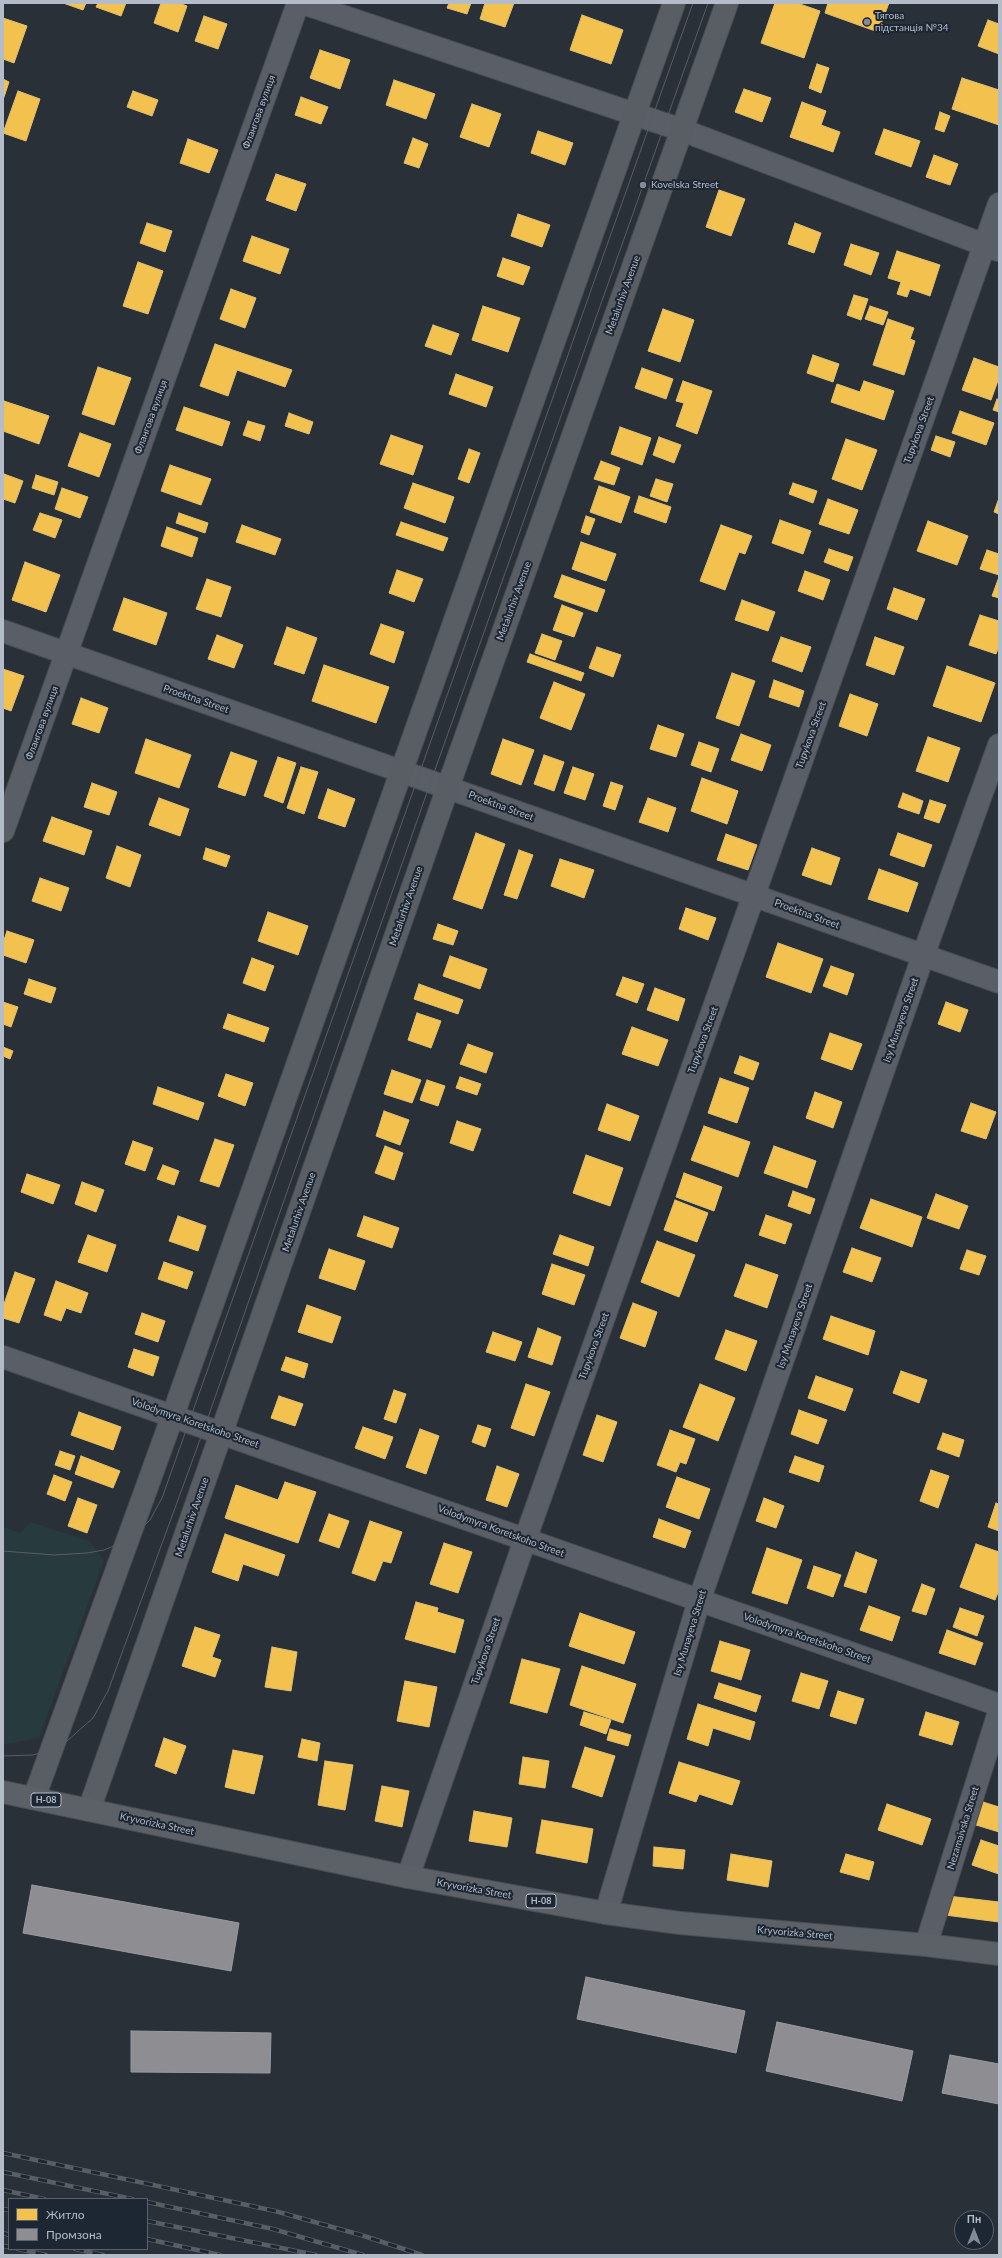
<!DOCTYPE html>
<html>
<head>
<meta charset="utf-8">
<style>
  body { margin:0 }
  #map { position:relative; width:1002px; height:2258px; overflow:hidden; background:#2a3038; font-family:Lato,sans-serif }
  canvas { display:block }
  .frame { position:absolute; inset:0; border:4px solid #b4bcc9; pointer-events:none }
  .legend { position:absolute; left:8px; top:2198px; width:140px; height:52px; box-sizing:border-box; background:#1d2633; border:1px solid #59626f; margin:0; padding:5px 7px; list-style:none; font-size:12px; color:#b4bcc9 }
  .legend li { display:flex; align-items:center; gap:8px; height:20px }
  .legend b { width:20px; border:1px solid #59626f }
  .north { position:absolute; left:954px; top:2210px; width:40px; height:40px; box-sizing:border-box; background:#1d2633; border:1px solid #59626f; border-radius:50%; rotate:0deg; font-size:11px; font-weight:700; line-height:16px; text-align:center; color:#b4bcc9 }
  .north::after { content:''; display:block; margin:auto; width:14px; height:18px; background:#848b96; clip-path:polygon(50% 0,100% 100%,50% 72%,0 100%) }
</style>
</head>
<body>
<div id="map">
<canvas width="1002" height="2258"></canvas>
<div class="frame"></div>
<ul class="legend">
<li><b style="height:11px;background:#f2c14e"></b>Житло</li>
<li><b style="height:11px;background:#8d8d92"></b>Промзона</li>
</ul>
<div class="north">Пн</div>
</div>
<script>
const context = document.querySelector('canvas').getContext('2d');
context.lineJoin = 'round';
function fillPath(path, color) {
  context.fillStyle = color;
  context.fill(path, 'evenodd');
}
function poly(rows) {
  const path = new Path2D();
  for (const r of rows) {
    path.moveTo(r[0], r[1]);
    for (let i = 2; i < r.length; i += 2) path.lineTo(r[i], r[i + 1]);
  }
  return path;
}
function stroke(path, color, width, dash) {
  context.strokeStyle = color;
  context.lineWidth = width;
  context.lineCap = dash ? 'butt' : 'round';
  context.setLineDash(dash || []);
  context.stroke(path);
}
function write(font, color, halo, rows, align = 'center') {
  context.font = font + ' Lato,sans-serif';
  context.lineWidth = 4;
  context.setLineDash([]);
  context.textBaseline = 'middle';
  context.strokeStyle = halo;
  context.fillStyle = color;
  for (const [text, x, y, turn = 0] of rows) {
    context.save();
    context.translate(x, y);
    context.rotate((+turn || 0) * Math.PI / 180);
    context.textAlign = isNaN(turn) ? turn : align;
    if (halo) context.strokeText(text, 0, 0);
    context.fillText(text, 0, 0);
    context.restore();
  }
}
fillPath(poly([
  [31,1522,89,1541,104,1560,39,1738,3,1745,3,1527,20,1533]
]), '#273a3e');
const homes = poly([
  [63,3,86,3,83,10,63,3],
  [98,3,126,3,121,16,96,7,98,3],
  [161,3,179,3,187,6,178,32,154,23,161,3],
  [449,3,471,3,467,14,447,8,449,3],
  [485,3,514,3,505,27,480,19,485,3],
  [775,3,797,3,820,11,804,58,761,43,775,3],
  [828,3,889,3,878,32,825,13,828,3],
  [582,15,623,30,611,64,570,50,582,15],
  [204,16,227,24,218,49,195,41,204,16],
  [3,18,27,26,14,63,3,59,3,18],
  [988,20,999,24,999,54,978,46,988,20],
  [320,50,350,60,340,89,310,78,320,50],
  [817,64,829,68,821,93,809,88,817,64],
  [962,78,999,90,999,125,952,109,962,78],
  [3,79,9,82,3,100,3,79],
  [394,80,435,94,426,119,386,105,394,80],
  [744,89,771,98,762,122,735,112,744,89],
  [18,91,40,99,26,141,3,133,18,91],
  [133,91,158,100,152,116,127,107,133,91],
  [301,97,328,107,321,124,295,115,301,97],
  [802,102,826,111,821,125,840,132,833,152,790,137,802,102],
  [472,104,501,114,489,147,460,137,472,104],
  [940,112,950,116,944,132,935,129,940,112],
  [884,129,920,141,911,167,875,154,884,129],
  [538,131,573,143,565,165,531,153,538,131],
  [413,138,428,144,419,168,404,163,413,138],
  [188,139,218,150,209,173,180,163,188,139],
  [934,155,958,164,950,185,926,177,934,155],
  [276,174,306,184,296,211,266,200,276,174],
  [719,190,745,199,731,236,706,227,719,190],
  [518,214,550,225,542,247,511,236,518,214],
  [147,223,172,231,165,252,140,243,147,223],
  [795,223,821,233,814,253,788,244,795,223],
  [252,236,289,249,280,274,243,261,252,236],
  [851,244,879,253,871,275,844,265,851,244],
  [897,251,940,265,930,296,910,289,907,297,897,294,901,282,888,278,897,251],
  [503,258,530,267,523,285,497,276,503,258],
  [138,262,163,271,148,314,123,306,138,262],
  [231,289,256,298,245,328,220,319,231,289],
  [854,295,868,299,861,320,847,315,854,295],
  [483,306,520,318,508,352,472,340,483,306],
  [870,306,888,312,883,325,865,319,870,306],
  [663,309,694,320,680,362,648,351,663,309],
  [888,319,914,328,910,339,915,341,904,375,873,365,888,319],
  [433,325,459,334,451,355,425,346,433,325],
  [215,344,292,370,285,387,237,370,228,396,200,386,215,344],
  [813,355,839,364,833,382,807,373,813,355],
  [974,358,999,367,999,378,991,400,962,390,974,358],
  [98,367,131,378,114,425,82,414,98,367],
  [642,368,673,379,666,399,635,388,642,368],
  [456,374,493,387,486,407,449,394,456,374],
  [683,381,712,391,697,434,676,426,684,403,676,401,683,381],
  [864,381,894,391,884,420,831,402,837,384,860,392,864,381],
  [997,399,999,400,999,412,993,410,997,399],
  [4,401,49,416,39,444,3,431,4,401],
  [184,407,230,422,222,446,176,430,184,407],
  [960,411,994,423,986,445,952,433,960,411],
  [289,413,313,422,309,434,285,426,289,413],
  [248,421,265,426,260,441,243,435,248,421],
  [620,427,651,438,642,465,611,454,620,427],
  [80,433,111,444,99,477,68,466,80,433],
  [391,435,423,446,413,475,380,464,391,435],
  [936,436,955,442,950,457,931,450,936,436],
  [659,437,681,445,674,463,653,455,659,437],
  [846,439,877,450,862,490,832,479,846,439],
  [469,449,480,453,469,483,458,479,469,449],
  [601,461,620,468,614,485,594,479,601,461],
  [170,465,211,479,201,505,161,491,170,465],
  [4,474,23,481,15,503,3,499,4,474],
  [36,475,58,482,54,495,32,488,36,475],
  [656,479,673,484,667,502,650,496,656,479],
  [413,483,454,497,445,523,404,508,413,483],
  [793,483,817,491,813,503,789,494,793,483],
  [599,486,630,497,621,523,590,512,599,486],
  [62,488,88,497,80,518,55,509,62,488],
  [639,496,671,507,666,523,634,512,639,496],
  [999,498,999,514,994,512,999,498],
  [828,499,858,510,849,534,819,524,828,499],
  [40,513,62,520,55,538,33,530,40,513],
  [179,513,208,523,205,533,176,523,179,513],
  [586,516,595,519,589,535,581,532,586,516],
  [780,520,811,531,803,554,772,543,780,520],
  [928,521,968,536,957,565,917,551,928,521],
  [401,522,448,538,443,551,396,535,401,522],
  [242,525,281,539,275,555,236,542,242,525],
  [721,525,752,536,745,554,739,552,725,590,700,581,721,525],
  [167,527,198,538,192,557,161,546,167,527],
  [581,542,616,554,606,581,572,569,581,542],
  [829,549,853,557,848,571,824,562,829,549],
  [987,550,999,554,999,575,980,569,987,550],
  [25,562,60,575,46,612,12,600,25,562],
  [397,570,423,579,414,602,389,593,397,570],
  [805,571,830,580,823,600,798,591,805,571],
  [562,575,605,590,597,612,554,597,562,575],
  [999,577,999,598,992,596,999,577],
  [207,579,231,587,221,617,196,609,207,579],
  [894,588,925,599,917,620,887,609,894,588],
  [124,598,167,613,156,645,113,630,124,598],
  [742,600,775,612,768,631,735,620,742,600],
  [562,605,583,613,574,637,553,630,562,605],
  [980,615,999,621,999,646,996,654,969,645,980,615],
  [381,624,404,632,394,663,370,654,381,624],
  [287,627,317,638,304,674,274,664,287,627],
  [542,634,562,641,555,660,535,653,542,634],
  [217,635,243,645,234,668,208,659,217,635],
  [781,637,811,647,802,672,772,661,781,637],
  [875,637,904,647,894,675,866,665,875,637],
  [597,647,621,655,613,677,589,668,597,647],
  [530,654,584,673,581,681,527,662,530,654],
  [324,665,389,687,376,723,312,701,324,665],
  [947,666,995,683,981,722,933,706,947,666],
  [3,669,24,676,11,711,3,708,3,669],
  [732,673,755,681,739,726,716,718,732,673],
  [774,680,804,691,799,707,769,697,774,680],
  [554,682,585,694,571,730,540,718,554,682],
  [850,694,878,704,867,736,839,726,850,694],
  [81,698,108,708,99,733,72,724,81,698],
  [658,725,684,734,676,757,650,749,658,725],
  [741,734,771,745,762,771,731,760,741,734],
  [928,737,960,748,948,782,916,771,928,737],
  [146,739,191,755,179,788,135,773,146,739],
  [503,739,534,750,521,785,491,774,503,739],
  [699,742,719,749,711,772,691,765,699,742],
  [231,752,257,761,245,796,218,787,231,752],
  [544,755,564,762,554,791,534,784,544,755],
  [278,757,296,763,283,803,264,796,278,757],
  [301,767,318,772,304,814,287,808,301,767],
  [573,767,594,774,585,800,564,793,573,767],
  [702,778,738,791,727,824,691,811,702,778],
  [611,782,623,786,615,810,603,806,611,782],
  [92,783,117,792,109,815,84,807,92,783],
  [328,789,355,799,345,827,318,818,328,789],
  [903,793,923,801,919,814,898,807,903,793],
  [159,798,189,809,180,836,149,825,159,798],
  [648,798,676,808,668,832,639,822,648,798],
  [930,800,946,805,939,823,924,818,930,800],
  [52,817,92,831,84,855,43,841,52,817],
  [476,833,505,844,482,909,453,899,476,833],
  [898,833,932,845,924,867,890,855,898,833],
  [726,834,757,845,748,870,717,860,726,834],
  [117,846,141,855,130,887,106,878,117,846],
  [206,848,230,856,226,867,203,859,206,848],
  [812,848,840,858,831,885,802,875,812,848],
  [519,850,533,855,517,899,504,895,519,850],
  [560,859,594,870,584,898,551,886,560,859],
  [879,869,918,883,908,912,868,899,879,869],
  [40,878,69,888,61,911,32,901,40,878],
  [686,908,716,918,708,940,679,929,686,908],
  [268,912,308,926,298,955,258,941,268,912],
  [438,924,458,931,453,945,433,939,438,924],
  [7,931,34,940,26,963,3,955,3,943,7,931],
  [778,943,823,959,811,993,766,977,778,943],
  [450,956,487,969,480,989,443,976,450,956],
  [252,958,274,966,265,991,243,983,252,958],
  [831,966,854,974,847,995,823,986,831,966],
  [623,977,644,984,637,1003,616,995,623,977],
  [29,979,56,988,51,1003,24,994,29,979],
  [419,984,463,1000,458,1014,414,999,419,984],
  [655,988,685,999,678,1021,647,1010,655,988],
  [3,1002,18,1007,11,1027,3,1024,3,1002],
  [946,1002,968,1010,960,1032,938,1024,946,1002],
  [417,1013,441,1021,431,1048,408,1040,417,1013],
  [228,1014,269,1028,264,1042,223,1028,228,1014],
  [632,1027,668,1040,658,1066,622,1054,632,1027],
  [830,1033,862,1044,852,1070,821,1059,830,1033],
  [468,1044,493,1053,486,1073,460,1064,468,1044],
  [3,1047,13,1051,10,1059,3,1056,3,1047],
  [740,1056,759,1063,753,1080,734,1073,740,1056],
  [392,1070,421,1080,412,1103,384,1094,392,1070],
  [226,1074,253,1083,245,1106,218,1096,226,1074],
  [460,1077,481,1084,477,1095,456,1088,460,1077],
  [720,1078,749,1088,737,1123,708,1113,720,1078],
  [427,1080,445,1086,438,1106,420,1100,427,1080],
  [158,1087,204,1103,198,1120,153,1104,158,1087],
  [815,1092,842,1102,833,1128,806,1118,815,1092],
  [971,1103,996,1112,986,1139,961,1131,971,1103],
  [607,1104,639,1116,630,1141,598,1130,607,1104],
  [384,1111,409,1120,400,1145,376,1136,384,1111],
  [457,1121,481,1129,473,1151,450,1143,457,1121],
  [704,1126,750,1142,738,1177,691,1160,704,1126],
  [215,1139,234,1145,219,1187,200,1181,215,1139],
  [133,1141,153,1148,145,1171,125,1164,133,1141],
  [385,1146,403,1153,394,1180,375,1173,385,1146],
  [774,1146,816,1161,807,1188,764,1173,774,1146],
  [586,1155,623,1168,610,1206,573,1193,586,1155],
  [163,1165,179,1171,174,1185,157,1179,163,1165],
  [684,1173,722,1187,714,1211,676,1197,684,1173],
  [27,1174,60,1185,53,1204,21,1192,27,1174],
  [82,1182,104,1190,96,1212,75,1204,82,1182],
  [793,1191,815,1199,810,1214,788,1206,793,1191],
  [936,1194,968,1206,959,1229,927,1218,936,1194],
  [871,1199,922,1217,912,1247,860,1228,871,1199],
  [675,1200,708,1213,697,1242,664,1230,675,1200],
  [766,1215,792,1224,785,1244,759,1235,766,1215],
  [178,1216,206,1226,198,1251,169,1241,178,1216],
  [364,1216,399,1228,392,1248,357,1236,364,1216],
  [88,1235,116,1245,107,1272,78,1262,88,1235],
  [560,1235,594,1247,588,1266,553,1254,560,1235],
  [657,1241,695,1255,679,1297,641,1282,657,1241],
  [852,1248,881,1258,872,1282,843,1272,852,1248],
  [329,1249,365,1261,355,1290,319,1278,329,1249],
  [967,1250,986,1256,979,1275,960,1269,967,1250],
  [164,1262,193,1272,187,1289,158,1279,164,1262],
  [552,1264,585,1275,574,1305,542,1294,552,1264],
  [746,1264,778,1275,767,1308,734,1296,746,1264],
  [15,1272,35,1279,19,1323,3,1318,3,1307,15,1272],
  [56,1281,88,1293,81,1313,66,1308,61,1321,44,1315,56,1281],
  [633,1303,657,1312,645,1347,620,1338,633,1303],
  [307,1305,341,1317,332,1343,298,1332,307,1305],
  [142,1313,165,1321,158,1342,135,1334,142,1313],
  [831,1316,875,1331,868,1355,823,1339,831,1316],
  [538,1328,561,1337,552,1365,528,1357,538,1328],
  [726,1330,757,1341,746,1371,715,1359,726,1330],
  [493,1332,522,1342,515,1361,486,1352,493,1332],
  [134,1349,159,1357,153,1376,128,1367,134,1349],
  [286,1357,308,1364,304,1378,281,1370,286,1357],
  [901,1371,927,1380,919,1403,893,1393,901,1371],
  [816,1376,853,1389,845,1411,808,1398,816,1376],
  [526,1384,550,1392,534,1436,511,1428,526,1384],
  [700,1384,735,1398,718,1441,683,1427,700,1384],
  [394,1390,406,1394,396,1423,384,1419,394,1390],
  [279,1396,303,1404,295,1426,271,1418,279,1396],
  [799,1410,827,1420,818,1444,791,1434,799,1410],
  [79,1412,121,1427,113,1450,71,1435,79,1412],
  [597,1415,617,1422,603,1462,583,1455,597,1415],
  [478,1425,491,1429,485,1447,472,1442,478,1425],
  [363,1427,393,1437,385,1459,355,1448,363,1427],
  [420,1429,439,1436,426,1474,406,1467,420,1429],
  [670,1430,695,1439,686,1464,680,1462,676,1472,657,1465,670,1430],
  [943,1433,964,1440,959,1457,937,1449,943,1433],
  [60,1451,75,1456,70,1470,55,1465,60,1451],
  [81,1456,120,1471,113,1488,75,1474,81,1456],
  [795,1456,824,1466,819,1482,789,1472,795,1456],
  [497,1466,519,1474,507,1507,486,1500,497,1466],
  [931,1470,949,1476,938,1508,920,1501,931,1470],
  [54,1475,72,1482,65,1501,47,1494,54,1475],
  [677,1477,710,1489,699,1519,666,1507,677,1477],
  [285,1482,316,1492,298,1543,225,1518,236,1485,278,1500,285,1482],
  [78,1498,97,1505,87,1533,68,1526,78,1498],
  [764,1498,784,1506,776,1528,756,1521,764,1498],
  [996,1503,999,1504,999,1531,988,1527,996,1503],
  [329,1514,349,1521,339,1548,319,1541,329,1514],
  [659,1519,691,1531,685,1548,653,1537,659,1519],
  [370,1521,402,1532,391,1563,383,1561,375,1581,352,1573,370,1521],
  [225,1534,285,1555,278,1576,243,1564,238,1581,212,1572,225,1534],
  [444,1543,472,1552,458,1593,430,1584,444,1543],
  [976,1544,999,1552,999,1590,995,1600,960,1587,976,1544],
  [767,1548,802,1560,787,1604,752,1593,767,1548],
  [856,1552,877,1560,866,1593,844,1586,856,1552],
  [814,1566,841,1575,833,1597,807,1588,814,1566],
  [922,1584,935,1589,926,1615,912,1611,922,1584],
  [416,1602,438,1608,437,1612,464,1620,455,1653,405,1639,416,1602],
  [869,1606,900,1617,892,1641,860,1630,869,1606],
  [960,1608,984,1616,977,1636,953,1627,960,1608],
  [580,1613,635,1632,624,1664,569,1646,580,1613],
  [195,1627,220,1635,212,1657,221,1660,215,1677,182,1666,195,1627],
  [947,1630,983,1643,975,1665,939,1653,947,1630],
  [720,1641,750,1650,741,1680,711,1671,720,1641],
  [272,1647,297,1652,291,1691,265,1687,272,1647],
  [522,1659,560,1669,547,1713,510,1703,522,1659],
  [582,1666,636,1684,623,1723,570,1705,582,1666],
  [801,1673,828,1681,819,1709,792,1701,801,1673],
  [405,1681,437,1687,429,1727,397,1721,405,1681],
  [719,1683,761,1696,756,1712,714,1698,719,1683],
  [838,1691,864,1699,856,1724,830,1716,838,1691],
  [698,1704,755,1722,750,1740,713,1728,708,1746,687,1739,698,1704],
  [584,1712,611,1720,606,1734,580,1725,584,1712],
  [926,1712,959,1722,952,1745,919,1735,926,1712],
  [610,1729,631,1735,628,1746,607,1740,610,1729],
  [164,1738,186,1746,176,1774,155,1766,164,1738],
  [302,1739,320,1743,317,1761,298,1757,302,1739],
  [585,1747,615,1756,602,1797,572,1787,585,1747],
  [233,1750,263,1756,254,1794,225,1787,233,1750],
  [523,1757,549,1761,545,1788,519,1784,523,1757],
  [325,1761,353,1765,345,1810,318,1805,325,1761],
  [679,1762,740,1781,732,1805,699,1794,696,1802,669,1793,679,1762],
  [382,1786,409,1791,402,1827,375,1821,382,1786],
  [983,1802,999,1807,999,1832,976,1825,983,1802],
  [887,1804,931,1819,922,1845,878,1830,887,1804],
  [474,1811,512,1818,507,1847,469,1841,474,1811],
  [542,1820,593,1829,587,1863,536,1853,542,1820],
  [981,1840,999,1846,999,1874,972,1865,981,1840],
  [654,1847,685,1850,683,1869,653,1866,654,1847],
  [731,1854,772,1861,768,1887,727,1880,731,1854],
  [846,1854,874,1862,869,1880,840,1872,846,1854],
  [948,1896,999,1902,999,1922,945,1915,948,1896]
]);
fillPath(homes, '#f2c14e');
stroke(homes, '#dfc073', 1);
const industry = poly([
  [32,1885,239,1923,231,1971,23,1933,32,1885],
  [586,1977,745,2011,736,2053,577,2019,586,1977],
  [777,2022,913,2051,902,2101,766,2071,777,2022],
  [131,2031,271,2033,270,2073,131,2072,131,2031],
  [950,2055,999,2064,999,2104,942,2093,950,2055]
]);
fillPath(industry, '#8d8d92');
stroke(industry, '#999ba2', 1);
const minor = poly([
  [303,3,682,130,998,250],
  [3,631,999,982],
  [3,831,298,3],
  [3,1357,999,1705],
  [408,1877,525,1540,999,204],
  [606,1913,699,1601,923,956,999,745],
  [926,1945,999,1712]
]);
const secondary = poly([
  [34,1798,173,1415,674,3],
  [89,1810,448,787,727,3]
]);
const primary = poly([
  [3,1792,408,1877,606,1913,680,1923,926,1945,999,1954]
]);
stroke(minor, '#484c53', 24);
stroke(secondary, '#484c53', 24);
stroke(primary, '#484c55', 24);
stroke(minor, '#5a5e66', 22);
stroke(secondary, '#595d64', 22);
stroke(primary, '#5c6168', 22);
stroke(poly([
  [3,1551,54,1555,87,1553,104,1550,126,1541,135,1535,150,1520,162,1498,693,3],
  [3,1756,33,1755,51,1750,67,1741,93,1718,108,1691,205,1426,431,781,708,3]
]), '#595d64', 1);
const rail = poly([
  [3,2153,275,2211,361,2235,422,2255],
  [3,2172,132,2199],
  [3,2190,44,2199],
  [147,2202,273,2229,363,2255],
  [3,2209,9,2210],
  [147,2221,316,2255],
  [3,2233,9,2235],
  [147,2239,220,2255],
  [3,2246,9,2247],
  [18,2249,46,2255],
  [75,2249,103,2255]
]);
stroke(rail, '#595d64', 4.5);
stroke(rail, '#1d2633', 3, [9]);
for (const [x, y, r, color] of [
  [867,22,4,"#848b96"],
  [643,185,4,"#848b96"]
]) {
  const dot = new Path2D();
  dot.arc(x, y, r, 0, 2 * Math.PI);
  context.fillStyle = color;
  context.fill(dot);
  stroke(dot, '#1d2633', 1.5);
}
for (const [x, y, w] of [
  [46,1800,30],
  [541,1901,30]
]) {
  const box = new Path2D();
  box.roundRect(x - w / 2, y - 7, w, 14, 3);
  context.fillStyle = '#1d2633';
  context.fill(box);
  stroke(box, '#b4bcc9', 1);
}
write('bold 9px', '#b4bcc9', null, [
  ["Н-08",46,1800],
  ["Н-08",541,1901]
]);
write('10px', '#b4bcc9', '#1d2633', [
  ["Тягова",875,16],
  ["пiдстанцiя №34",875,28],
  ["Kovelska Street",651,185]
], 'left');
write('10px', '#b4bcc9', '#1d2633', [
  ["Флангова вулиця",259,112,-70],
  ["Metalurhiv Avenue",623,295,-70],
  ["Флангова вулиця",151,417,-70],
  ["Tupykova Street",919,430,-70],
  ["Metalurhiv Avenue",514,601,-70],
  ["Proektna Street",196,699,19],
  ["Флангова вулиця",42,723,-70],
  ["Tupykova Street",811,735,-70],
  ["Proektna Street",501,806,20],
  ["Metalurhiv Avenue",406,906,-71],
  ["Proektna Street",807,914,20],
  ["Isy Munayeva Street",901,1020,-71],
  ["Tupykova Street",703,1040,-70],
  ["Metalurhiv Avenue",299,1212,-71],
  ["Isy Munayeva Street",795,1326,-71],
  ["Tupykova Street",594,1346,-70],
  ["Volodymyra Koretskoho Street",195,1423,19],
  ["Metalurhiv Avenue",192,1517,-71],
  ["Volodymyra Koretskoho Street",501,1531,20],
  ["Isy Munayeva Street",690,1633,-73],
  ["Volodymyra Koretskoho Street",807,1638,19],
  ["Tupykova Street",486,1651,-71],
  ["Kryvorizka Street",157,1824,12],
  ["Nezamaivska Street",963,1828,-73],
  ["Kryvorizka Street",474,1889,10],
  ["Kryvorizka Street",795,1933,5]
]);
</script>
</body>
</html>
